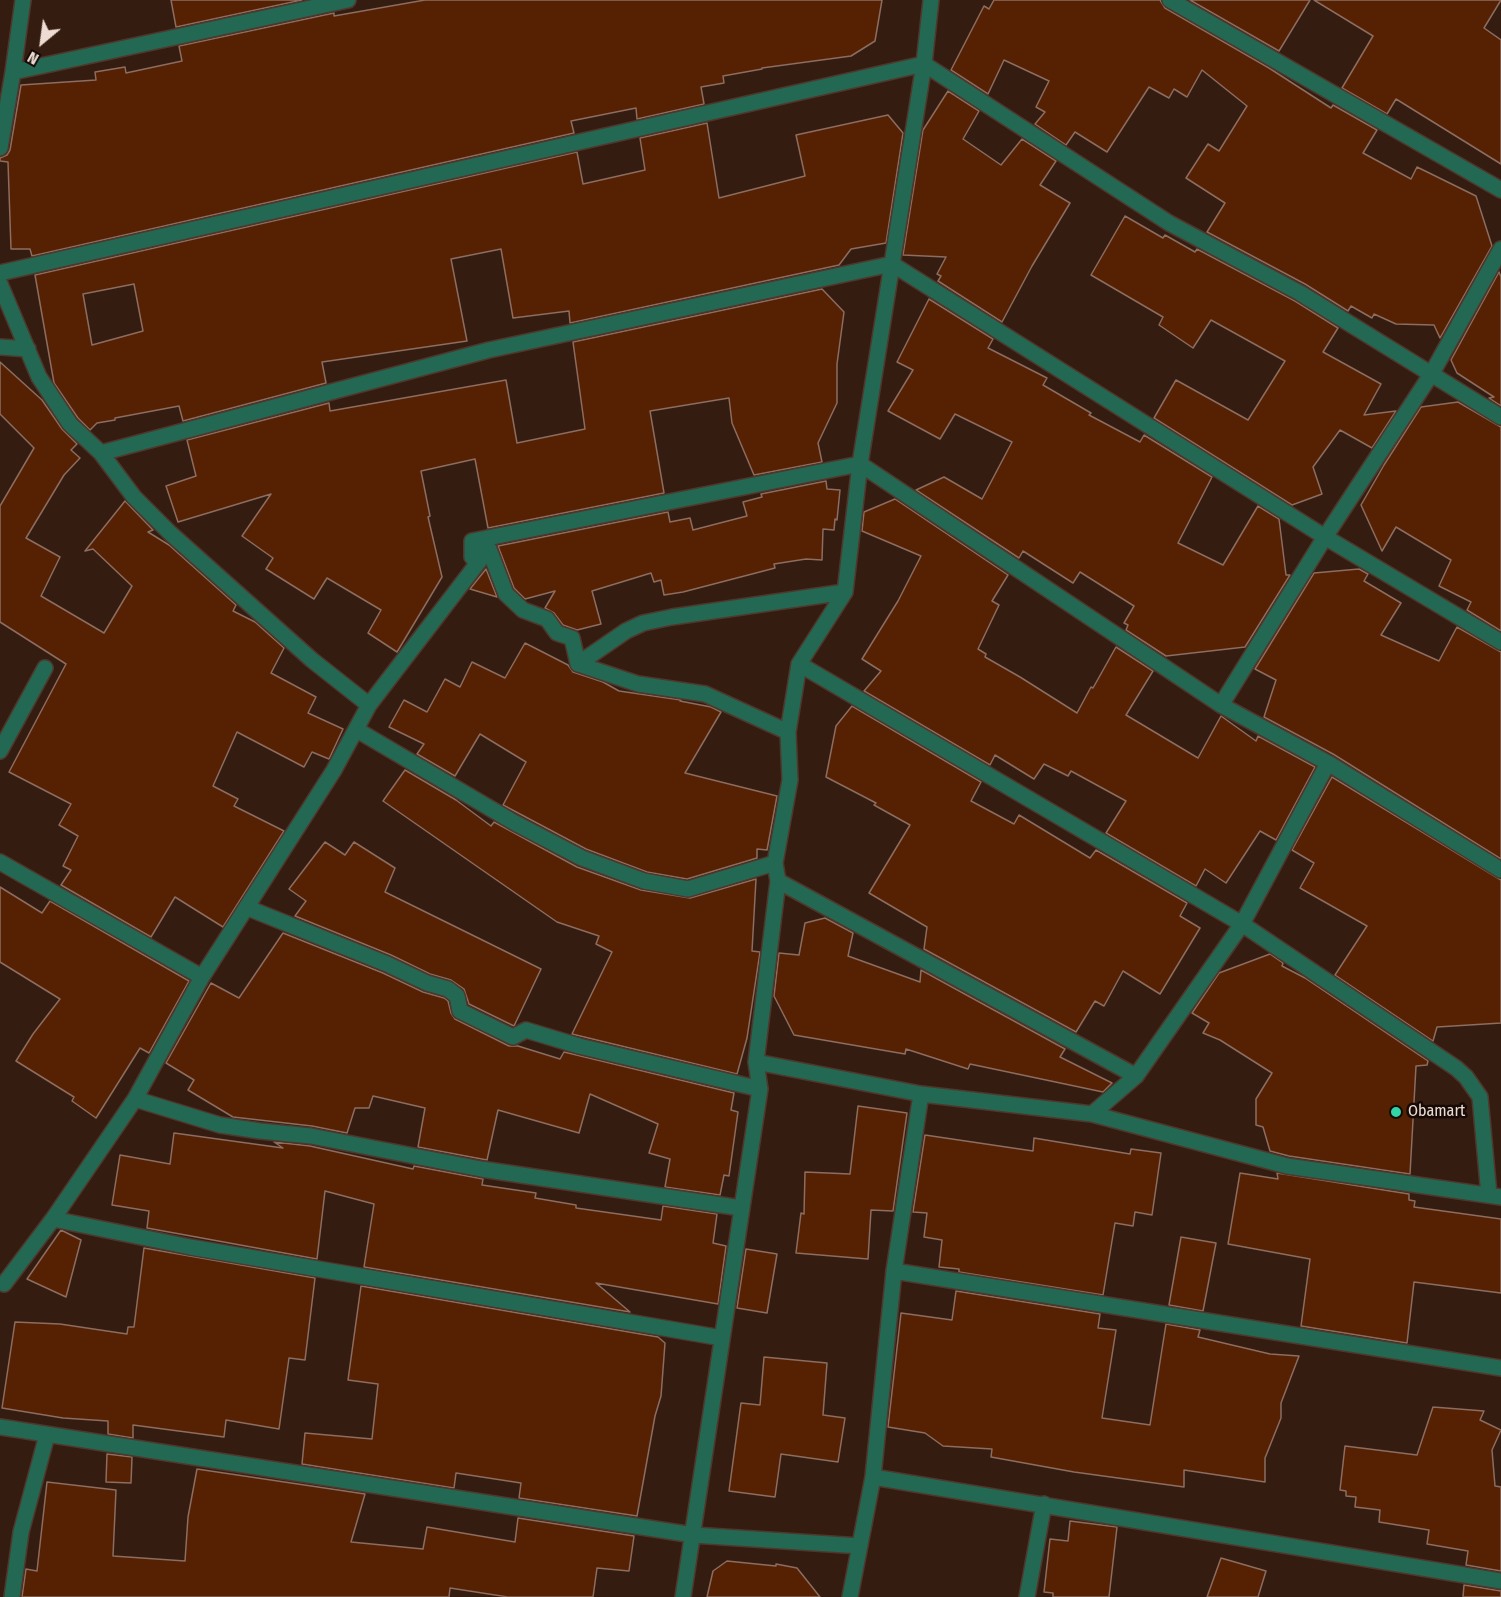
<!DOCTYPE html>
<html>
<head>
<meta charset="utf-8">
<style>
  body { margin:0 }
  #map { position:relative; width:1501px; height:1597px; overflow:hidden; background:#351c11; font-family:"Fira Sans Condensed",sans-serif }
  canvas { display:block }
  .north { position:absolute; left:12px; top:12px; width:60px; height:60px; -webkit-text-stroke:4px #150a06; paint-order:stroke; rotate:209deg; font-size:16px; font-weight:700; line-height:24px; text-align:center; color:#eedcd4 }
  .north::after { content:''; display:block; margin:auto; width:21px; height:27px; background:#eedcd4; clip-path:polygon(50% 0,100% 100%,50% 72%,0 100%) }
</style>
</head>
<body>
<div id="map">
<canvas width="1501" height="1597"></canvas>
<div class="north">N</div>
</div>
<script>
const context = document.querySelector('canvas').getContext('2d');
context.lineJoin = 'round';
function fillPath(path, color) {
  context.fillStyle = color;
  context.fill(path, 'evenodd');
}
function poly(rows) {
  const path = new Path2D();
  for (const r of rows) {
    path.moveTo(r[0], r[1]);
    for (let i = 2; i < r.length; i += 2) path.lineTo(r[i], r[i + 1]);
  }
  return path;
}
function stroke(path, color, width, dash) {
  context.strokeStyle = color;
  context.lineWidth = width;
  context.lineCap = dash ? 'butt' : 'round';
  context.setLineDash(dash || []);
  context.stroke(path);
}
function write(font, color, halo, rows, align = 'center') {
  context.font = font + ' "Fira Sans Condensed",sans-serif';
  context.lineWidth = 5;
  context.setLineDash([]);
  context.textBaseline = 'middle';
  context.strokeStyle = halo;
  context.fillStyle = color;
  for (const [text, x, y, turn = 0] of rows) {
    context.save();
    context.translate(x, y);
    context.rotate((+turn || 0) * Math.PI / 180);
    context.textAlign = isNaN(turn) ? turn : align;
    if (halo) context.strokeText(text, 0, 0);
    context.fillText(text, 0, 0);
    context.restore();
  }
}
const building = poly([
  [171,0,302,0,176,27,171,0],
  [425,0,882,0,875,41,851,56,762,68,762,69,723,76,724,83,701,87,704,104,637,119,636,108,571,121,574,133,32,256,30,249,11,249,8,162,0,161,0,158,7,155,10,150,21,85,96,80,95,72,125,67,126,73,182,61,179,46,334,13,334,16,425,0],
  [994,0,1160,0,1165,8,1269,68,1331,108,1333,105,1377,130,1363,153,1411,179,1417,167,1476,196,1492,246,1440,338,1434,325,1396,324,1374,314,1372,318,1351,306,1348,311,1305,284,1207,232,1225,203,1186,178,1208,144,1219,151,1247,106,1202,70,1187,97,1174,89,1169,98,1149,87,1107,152,1075,132,1066,145,1035,124,1045,112,1036,107,1049,81,1004,60,988,94,951,70,984,6,989,9,994,0],
  [1190,0,1310,0,1279,51,1190,0],
  [1314,0,1501,0,1484,28,1501,40,1501,164,1396,99,1387,114,1342,88,1373,36,1314,0],
  [948,91,979,111,963,139,1001,165,1022,139,1056,161,1040,185,1070,203,1032,266,1002,322,938,281,941,276,937,274,946,257,903,255,923,130,948,91],
  [888,115,903,133,886,243,851,249,839,265,570,323,569,311,513,318,501,249,451,259,467,341,322,362,326,383,183,421,179,406,115,418,115,420,97,423,90,430,78,418,54,383,35,275,577,152,583,184,645,170,640,138,707,123,719,198,805,176,796,135,888,115],
  [134,284,143,331,92,345,83,294,134,284],
  [1125,216,1163,238,1165,235,1195,252,1197,249,1295,301,1338,328,1323,352,1381,384,1364,415,1396,411,1372,448,1340,430,1313,467,1322,494,1292,505,1154,418,1176,380,1248,420,1285,361,1211,320,1193,348,1159,325,1163,317,1091,275,1125,216],
  [1499,272,1501,277,1501,406,1489,398,1494,397,1457,373,1451,360,1499,272],
  [822,289,844,312,837,364,837,403,818,443,822,462,754,475,732,423,729,398,650,411,664,493,488,528,475,459,421,471,430,516,428,517,442,577,397,652,368,633,381,610,327,578,314,599,266,569,273,558,242,536,271,494,178,522,166,486,196,476,187,440,329,403,330,411,506,380,517,443,585,429,573,342,822,289],
  [929,299,993,339,988,348,1047,378,1043,385,1091,413,1089,415,1140,442,1144,435,1212,477,1178,543,1223,565,1258,506,1279,519,1286,575,1290,575,1245,647,1166,656,1126,630,1128,625,1124,623,1134,606,1080,572,1073,583,1023,551,1019,558,916,490,944,477,982,499,1012,442,955,414,940,439,888,411,913,370,897,362,929,299],
  [0,362,42,400,62,429,77,444,71,450,80,458,64,475,26,538,60,557,41,596,104,633,132,586,93,549,85,551,125,501,153,530,148,532,169,545,236,605,233,611,255,622,284,648,271,673,316,697,308,713,343,729,329,759,312,752,304,767,237,732,213,786,238,799,234,806,284,831,223,927,175,897,151,937,61,885,71,870,63,866,78,836,59,825,71,804,9,772,66,664,0,622,0,506,34,448,0,414,0,362],
  [1458,402,1501,427,1501,631,1467,610,1471,602,1439,586,1451,560,1396,527,1382,551,1361,505,1384,465,1421,407,1458,402],
  [826,481,827,489,840,490,837,520,835,519,834,530,823,529,822,560,806,559,774,564,775,568,683,592,664,595,661,580,654,582,651,573,592,591,601,624,577,630,563,625,554,613,545,608,555,591,525,599,514,588,498,546,668,512,670,522,690,518,693,530,747,516,743,502,762,497,761,494,826,481],
  [895,499,1008,575,992,601,999,605,978,649,986,654,985,657,1020,677,1077,713,1091,687,1093,688,1116,647,1153,671,1126,715,1198,758,1221,716,1256,741,1258,736,1315,767,1276,840,1260,831,1226,883,1205,869,1196,886,1106,833,1126,801,1071,771,1068,776,1044,764,1034,779,995,755,990,765,864,691,881,671,862,659,898,601,921,556,862,531,864,512,895,499],
  [486,569,497,597,470,589,486,569],
  [1359,569,1368,574,1364,581,1401,603,1381,635,1439,661,1457,627,1501,652,1501,859,1333,754,1264,717,1276,680,1255,669,1314,573,1359,569],
  [525,643,568,665,573,672,603,682,619,691,681,700,680,701,711,707,721,712,685,773,777,796,767,850,757,849,757,858,687,879,647,872,586,849,503,805,526,762,480,734,455,776,417,754,424,744,389,727,404,700,427,712,445,679,460,687,472,662,505,678,525,643],
  [852,706,981,782,971,801,1014,824,1019,815,1090,858,1096,850,1187,903,1180,916,1200,928,1160,994,1123,971,1104,1006,1095,1001,1076,1032,924,949,927,927,869,893,910,825,874,805,876,803,826,777,836,726,852,706],
  [405,770,456,800,491,826,494,822,577,867,641,890,690,898,756,879,752,951,760,952,747,1038,737,1074,572,1034,612,952,596,944,599,936,557,922,383,801,405,770],
  [1332,777,1501,880,1501,1023,1437,1027,1433,1041,1335,975,1367,926,1300,888,1314,863,1292,850,1332,777],
  [325,842,345,855,354,842,395,868,385,892,541,969,514,1026,469,1004,464,989,451,980,430,974,391,955,295,916,306,901,289,889,325,842],
  [0,887,42,913,50,901,189,981,149,1053,140,1048,96,1118,72,1101,74,1097,16,1061,33,1034,60,999,0,962,0,887],
  [825,918,853,933,848,956,920,982,921,970,1065,1049,1060,1057,1112,1083,1103,1092,970,1064,968,1069,906,1049,905,1054,794,1035,774,996,779,953,799,955,805,923,825,918],
  [283,933,383,973,423,992,444,998,448,1001,451,1013,455,1019,509,1046,518,1046,560,1059,564,1052,734,1093,731,1110,738,1112,729,1176,724,1175,720,1195,665,1187,670,1159,649,1153,658,1124,590,1094,579,1133,498,1110,487,1160,418,1147,425,1108,373,1096,369,1108,355,1108,347,1133,312,1126,233,1117,188,1090,194,1080,166,1063,211,983,239,998,283,933],
  [1270,954,1283,963,1282,966,1305,978,1428,1061,1427,1065,1416,1066,1410,1174,1289,1156,1270,1151,1263,1127,1256,1125,1256,1099,1272,1073,1220,1040,1203,1033,1209,1023,1192,1013,1219,973,1270,954],
  [858,1106,907,1113,893,1211,871,1210,868,1259,796,1253,801,1213,804,1214,805,1172,850,1174,858,1106],
  [174,1133,283,1148,274,1142,310,1146,413,1169,414,1166,483,1179,482,1185,536,1193,535,1198,576,1205,576,1208,661,1220,663,1206,717,1214,713,1243,726,1246,718,1304,596,1283,630,1312,364,1267,374,1204,325,1191,317,1259,147,1228,149,1211,112,1205,120,1155,170,1164,174,1133],
  [925,1135,1033,1151,1034,1138,1130,1154,1131,1149,1161,1153,1152,1215,1135,1212,1133,1226,1115,1223,1103,1295,959,1272,959,1269,939,1267,942,1240,924,1237,927,1213,913,1212,925,1135],
  [1240,1173,1278,1179,1277,1173,1409,1194,1409,1200,1415,1201,1414,1207,1501,1219,1501,1293,1414,1282,1407,1343,1301,1326,1310,1259,1228,1244,1240,1173],
  [61,1230,81,1240,66,1297,27,1279,61,1230],
  [1181,1237,1216,1243,1203,1311,1169,1305,1181,1237],
  [144,1248,315,1278,305,1360,289,1358,279,1429,226,1420,224,1437,133,1425,133,1438,108,1434,108,1421,63,1418,2,1408,15,1322,60,1324,127,1334,128,1327,134,1327,144,1248],
  [746,1249,777,1254,767,1313,737,1308,746,1249],
  [361,1286,658,1337,665,1343,661,1396,655,1416,637,1516,519,1498,521,1483,456,1473,454,1488,302,1464,305,1433,372,1439,378,1384,348,1380,361,1286],
  [956,1291,1100,1314,1098,1328,1116,1330,1102,1418,1150,1425,1166,1324,1200,1330,1198,1337,1270,1354,1299,1356,1281,1403,1281,1418,1265,1458,1265,1482,1184,1470,1184,1487,1074,1472,991,1457,992,1449,943,1446,925,1433,888,1427,901,1313,952,1320,956,1291],
  [764,1357,827,1363,823,1415,845,1418,838,1462,781,1454,775,1497,729,1491,741,1403,760,1405,764,1357],
  [1433,1407,1484,1411,1480,1420,1501,1430,1492,1450,1495,1486,1501,1487,1501,1571,1466,1565,1468,1551,1427,1544,1429,1530,1379,1522,1380,1510,1355,1507,1356,1497,1346,1496,1346,1491,1340,1490,1345,1446,1417,1455,1433,1407],
  [107,1454,132,1457,131,1483,106,1482,107,1454],
  [197,1469,365,1494,351,1542,423,1549,427,1527,515,1542,518,1518,634,1536,629,1571,597,1568,593,1597,508,1597,450,1588,449,1597,22,1597,26,1569,37,1571,47,1482,116,1490,113,1556,185,1561,188,1517,197,1469],
  [1070,1521,1117,1527,1109,1597,1053,1597,1053,1593,1044,1592,1050,1539,1068,1541,1070,1521],
  [1221,1558,1266,1571,1258,1597,1207,1597,1221,1558],
  [727,1561,776,1566,776,1564,797,1568,820,1597,707,1597,713,1571,727,1561],
  [1464,1585,1501,1591,1501,1597,1463,1597,1464,1585]
]);
fillPath(building, '#562002');
stroke(building, '#8c6d60', 1.5);
const minor = poly([
  [1170,0,1501,190],
  [13,72,348,0],
  [0,148,13,72,23,0],
  [0,273,924,64,1169,223,1300,293,1501,417],
  [0,284,39,377,70,424,101,453,134,497,170,533,312,660,369,705],
  [0,347,28,349],
  [101,453,489,350,892,264,1325,537,1501,642],
  [578,664,626,631,643,623,672,617,845,592],
  [799,664,1242,924,1456,1068,1466,1077,1480,1097,1489,1195],
  [1221,705,1325,537,1432,373,1501,249],
  [357,730,515,823,582,858,644,881,688,889,775,863],
  [788,732,705,694,638,684,578,664,572,638,557,633,547,619,523,610,506,594,489,549,472,557,472,541,860,464,1221,705,1328,763,1501,870],
  [0,751,45,668],
  [0,862,202,977],
  [778,881,1136,1076],
  [248,908,387,964,427,983,448,989,457,996,460,1011,513,1037,526,1030,579,1046,760,1089],
  [756,1062,921,1094,1092,1114,1287,1166,1501,1197],
  [135,1099,220,1125,260,1131,311,1136,481,1169,741,1208],
  [1092,1114,1136,1076,1242,924,1328,763],
  [53,1219,190,1247,722,1338],
  [894,1271,1501,1368],
  [4,1284,53,1219,135,1099,202,977,334,770,369,705,487,551],
  [0,1427,693,1535,860,1546],
  [873,1477,1501,1581],
  [12,1597,21,1532,47,1435],
  [683,1597,760,1089,756,1062,778,881,775,863,790,780,788,732,799,664,845,592,860,464,924,64,931,0],
  [850,1597,873,1477,894,1271,921,1094],
  [1027,1597,1044,1504]
]);
stroke(minor, '#4f372c', 18);
stroke(minor, '#236853', 15);
for (const [x, y, r, color] of [
  [1396,1112,6,"#33d4a8"]
]) {
  const dot = new Path2D();
  dot.arc(x, y, r, 0, 2 * Math.PI);
  context.fillStyle = color;
  context.fill(dot);
  stroke(dot, '#150a06', 2);
}
write('16px', '#eedcd4', '#150a06', [
  ["Obamart",1408,1112]
], 'left');
</script>
</body>
</html>
